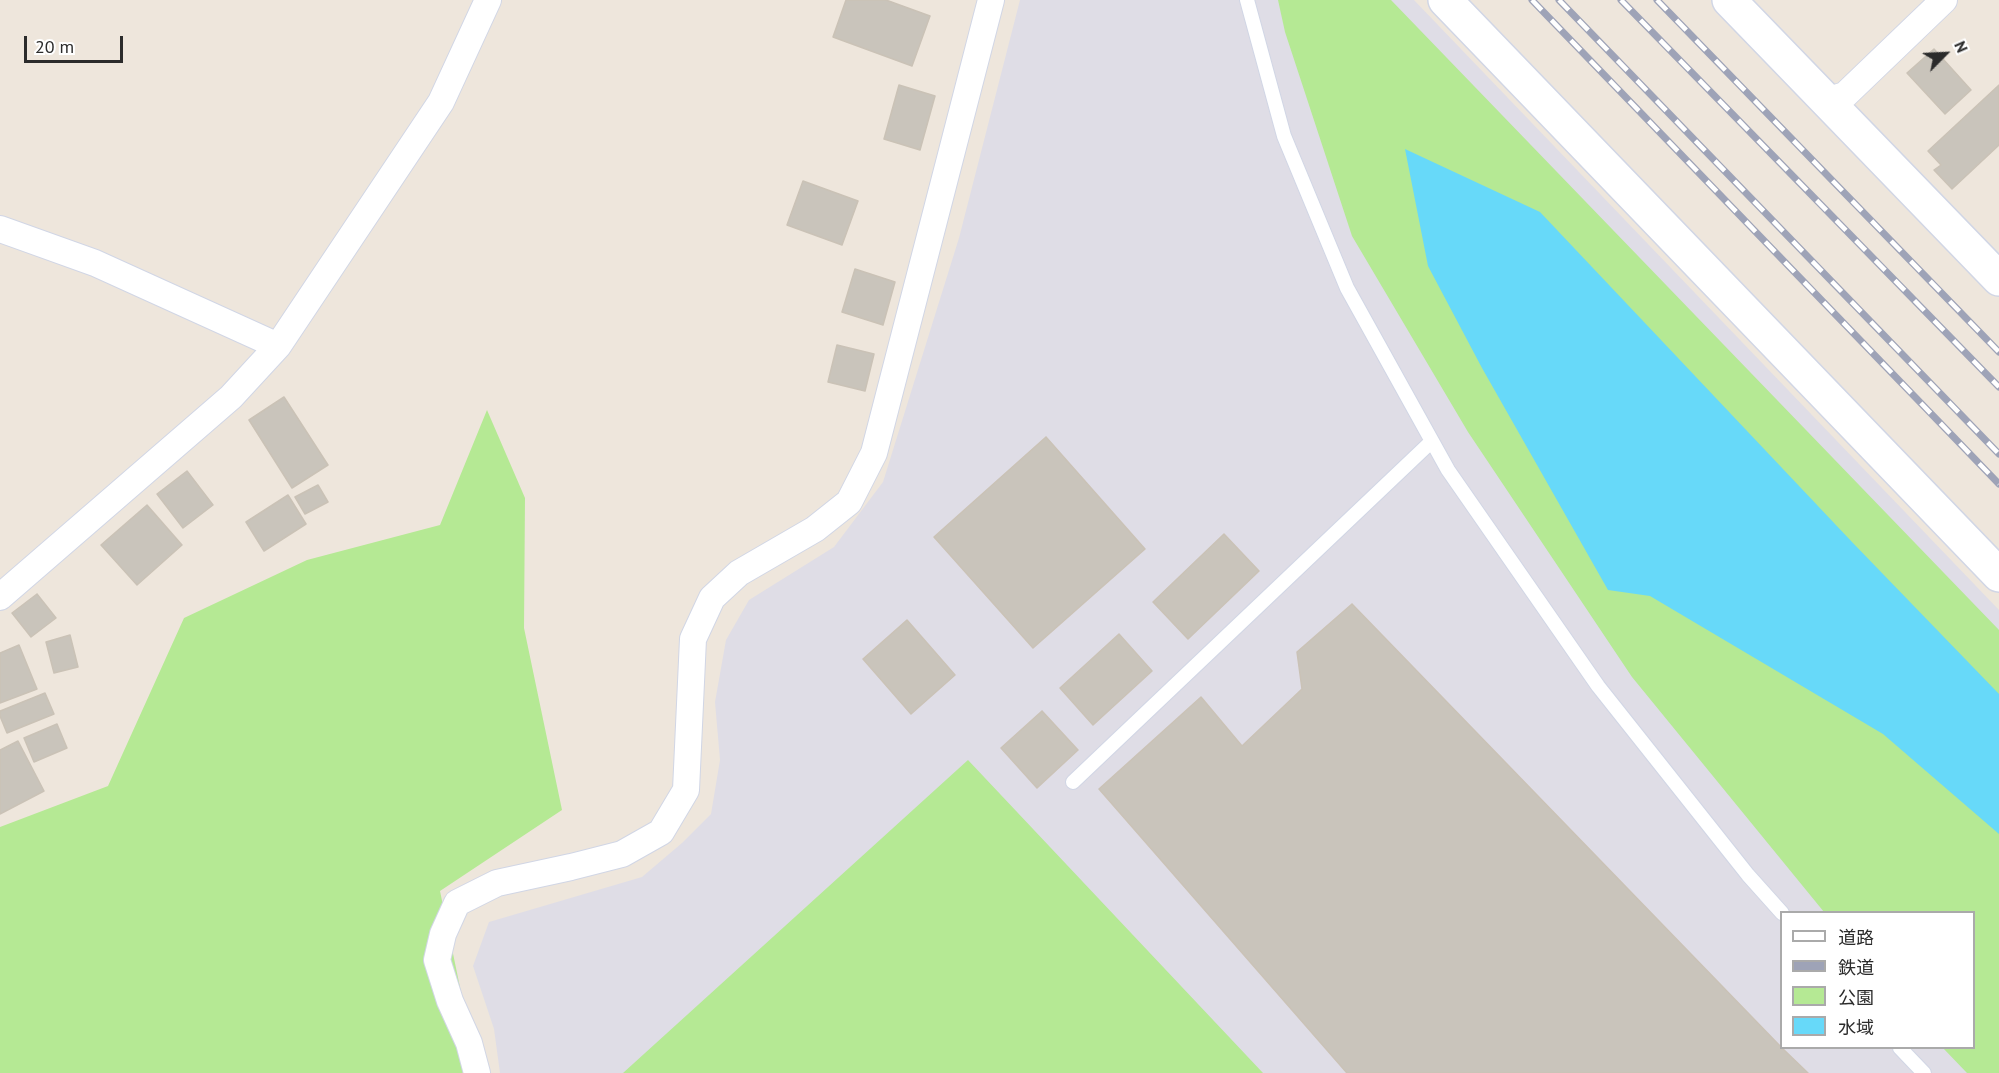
<!DOCTYPE html>
<html>
<head>
<meta charset="utf-8">
<style>
  body { margin:0 }
  #map { position:relative; width:1999px; height:1073px; overflow:hidden; background:#eee6dc; font-family:"PT Sans","Noto Sans JP",sans-serif }
  canvas { display:block }
  .legend { position:absolute; left:1780px; top:911px; width:195px; height:138px; box-sizing:border-box; background:#fff; border:2px solid #aaa; margin:0; padding:8px 10px; list-style:none; font-size:18px; color:#2b2b2b }
  .legend li { display:flex; align-items:center; gap:12px; height:30px }
  .legend b { width:30px; border:2px solid #aaa }
  .north { position:absolute; left:1915px; top:24px; width:60px; height:60px; -webkit-text-stroke:4px #fff; paint-order:stroke; rotate:66deg; font-size:16px; font-weight:700; line-height:24px; text-align:center; color:#2b2b2b }
  .north::after { content:''; display:block; margin:auto; width:21px; height:27px; background:#2b2b2b; clip-path:polygon(50% 0,100% 100%,50% 72%,0 100%) }
  .scale { position:absolute; left:24px; top:36px; width:99px; height:27px; box-sizing:border-box; border:3px solid #2b2b2b; border-top:0; padding-left:8px; font-size:18px; line-height:21px; white-space:nowrap; color:#2b2b2b; -webkit-text-stroke:4px #fff; paint-order:stroke }
</style>
</head>
<body>
<div id="map">
<canvas width="1999" height="1073"></canvas>
<ul class="legend">
<li><b style="height:8px;background:#fff"></b>道路</li>
<li><b style="height:8px;background:#9ea3b7"></b>鉄道</li>
<li><b style="height:16px;background:#b5e994"></b>公園</li>
<li><b style="height:16px;background:#67d9f9"></b>水域</li>
</ul>
<div class="north">N</div>
<div class="scale">20 m</div>
</div>
<script>
const context = document.querySelector('canvas').getContext('2d');
context.lineJoin = 'round';
function fillPath(path, color) {
  context.fillStyle = color;
  context.fill(path, 'evenodd');
}
function poly(rows) {
  const path = new Path2D();
  for (const r of rows) {
    path.moveTo(r[0], r[1]);
    for (let i = 2; i < r.length; i += 2) path.lineTo(r[i], r[i + 1]);
  }
  return path;
}
function stroke(path, color, width, dash) {
  context.strokeStyle = color;
  context.lineWidth = width;
  context.lineCap = dash ? 'butt' : 'round';
  context.setLineDash(dash || []);
  context.stroke(path);
}
fillPath(poly([
  [1020,0,1414,0,1999,610,1999,1073,500,1073,494,1029,473,966,489,922,642,877,682,843,711,814,720,760,715,702,726,640,749,600,834,547,883,482,959,238],
  [1782,912,1974,912,1974,1048,1782,1048]
]), '#dfdde6');
fillPath(poly([
  [1278,0,1391,0,1999,630,1999,1073,1967,1073,1943,1048,1974,1048,1974,912,1824,912,1632,677,1468,432,1352,236,1285,32],
  [487,410,525,498,524,628,562,810,440,891,477,1069,475,1073,0,1073,0,827,108,786,184,618,307,560,440,525],
  [968,760,1263,1073,623,1073]
]), '#b5e994');
fillPath(poly([
  [1405,149,1540,212,1852,542,1999,694,1999,834,1883,734,1650,596,1608,590,1482,368,1428,266]
]), '#67d9f9');
const building = poly([
  [846,0,886,0,930,16,912,66,833,37,846,0],
  [1934,49,1971,90,1945,114,1907,73,1934,49],
  [899,85,935,96,920,150,884,139,899,85],
  [1999,85,1999,145,1952,189,1934,170,1941,165,1928,151,1999,85],
  [803,181,858,201,842,245,787,225,803,181],
  [855,269,895,282,883,325,842,312,855,269],
  [837,345,874,354,865,391,828,382,837,345],
  [284,397,328,465,292,488,249,420,284,397],
  [1046,437,1145,549,1033,648,934,537,1046,437],
  [187,471,213,505,183,528,157,494,187,471],
  [318,485,328,502,305,514,295,497,318,485],
  [288,495,306,524,264,551,246,522,288,495],
  [147,505,182,545,137,585,101,545,147,505],
  [1224,534,1259,571,1188,639,1153,602,1224,534],
  [37,594,56,618,31,637,12,613,37,594],
  [1352,604,1782,1048,1808,1073,1347,1073,1099,789,1201,697,1242,746,1302,689,1297,652,1352,604],
  [907,620,955,675,911,714,863,659,907,620],
  [1119,634,1152,671,1093,725,1060,688,1119,634],
  [70,635,78,667,54,673,46,642,70,635],
  [19,645,37,689,0,703,0,653,19,645],
  [45,693,54,714,7,733,0,716,0,711,45,693],
  [1042,711,1078,750,1037,788,1001,748,1042,711],
  [57,724,67,748,34,762,24,738,57,724],
  [18,741,44,791,0,814,0,750,18,741]
]);
fillPath(building, '#c9c4bb');
stroke(building, '#cac2b6', 1.5);
const service = poly([
  [1247,0,1284,136,1347,288,1448,470,1598,686,1748,875,1782,913],
  [1073,782,1432,441],
  [1900,1048,1924,1073]
]);
const minor = poly([
  [1826,101,1845,95,1944,0],
  [0,229,95,263,278,346],
  [0,597,231,397,278,346,441,102,488,0],
  [477,1073,469,1043,450,1001,437,960,443,934,457,903,497,883,571,867,622,854,661,832,686,790,693,639,712,598,739,573,815,529,849,502,874,453,991,0]
]);
const tertiary = poly([
  [1445,0,1999,575],
  [1729,0,1999,279]
]);
stroke(service, '#d1d6e5', 16);
stroke(minor, '#d1d6e5', 28);
stroke(tertiary, '#d1d6e5', 36);
stroke(service, '#fff', 14);
stroke(minor, '#fff', 26);
stroke(tertiary, '#fff', 33);
const rail = poly([
  [1532,0,1999,484],
  [1559,0,1999,454],
  [1621,0,1999,387],
  [1657,0,1999,352]
]);
stroke(rail, '#9ea3b7', 7);
stroke(rail, '#fff', 4.5, [14]);
</script>
</body>
</html>
